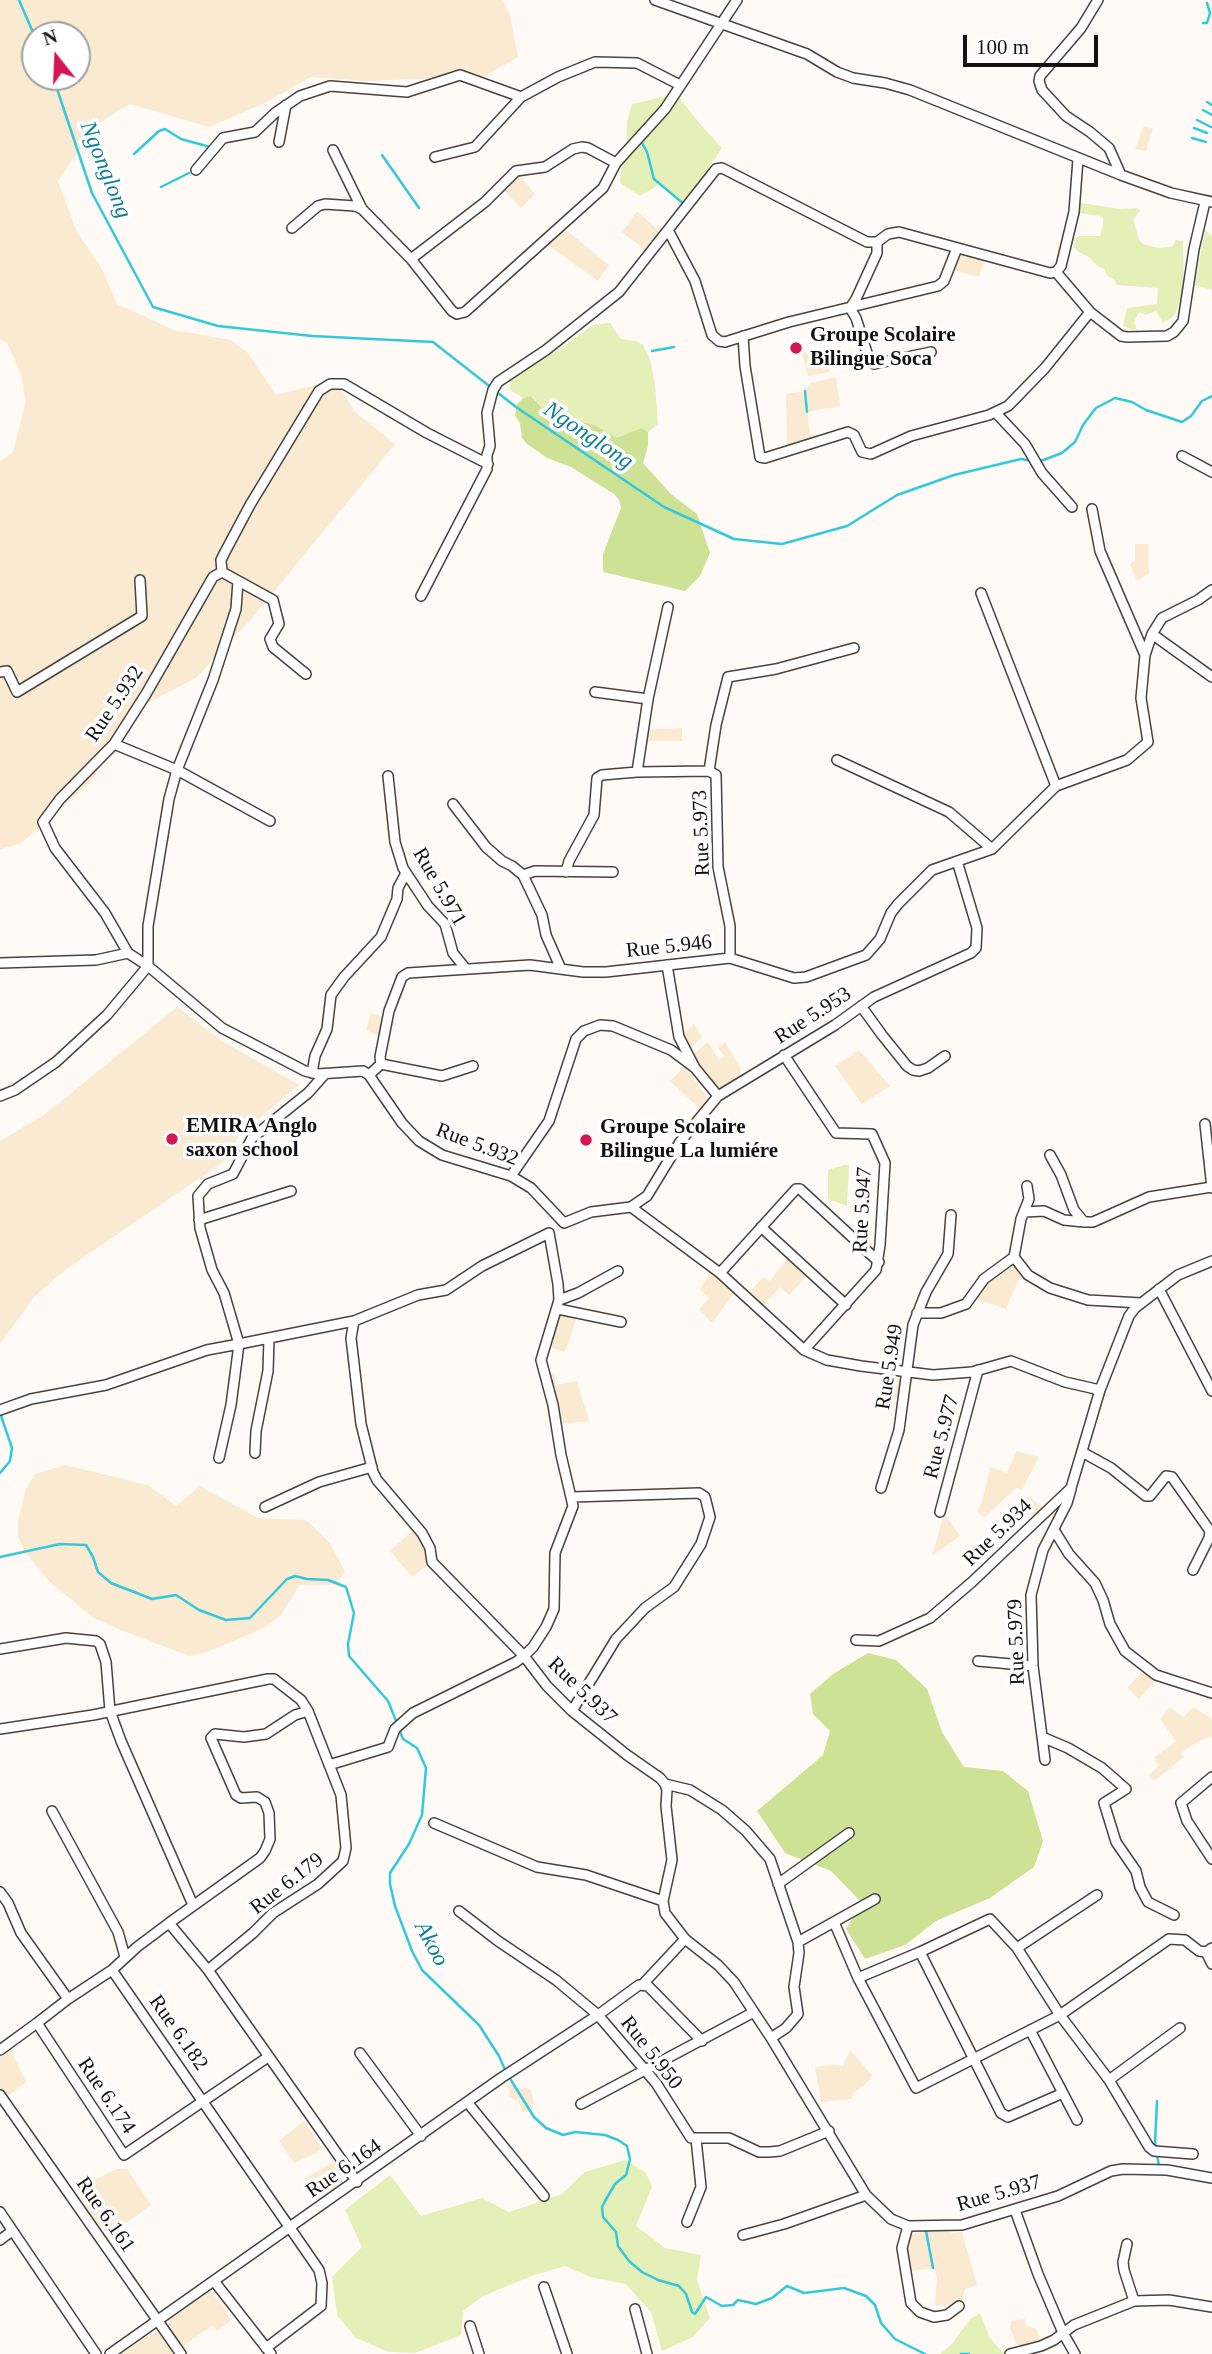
<!DOCTYPE html>
<html>
<head>
<meta charset="utf-8">
<style>
  body { margin:0 }
  #map { position:relative; width:1212px; height:2354px; overflow:hidden; background:#fffaf5; font-family:"Times New Roman",serif }
  canvas { display:block }
  .north { position:absolute; left:21px; top:21px; width:70px; height:70px; box-sizing:border-box; background:#fff; border:2px solid #a0a0a0; border-radius:50%; rotate:342deg; font-size:19px; font-weight:700; line-height:28px; text-align:center; color:#111 }
  .north::after { content:''; display:block; margin:auto; width:24px; height:32px; background:#d31755; clip-path:polygon(50% 0,100% 100%,50% 72%,0 100%) }
  .scale { position:absolute; left:963px; top:35px; width:135px; height:32px; box-sizing:border-box; border:4px solid #111; border-top:0; padding-left:9px; font-size:21px; line-height:24px; white-space:nowrap; color:#111; -webkit-text-stroke:5px #fff; paint-order:stroke }
</style>
</head>
<body>
<div id="map">
<canvas width="1212" height="2354"></canvas>
<div class="north">N</div>
<div class="scale">100 m</div>
</div>
<script>
const context = document.querySelector('canvas').getContext('2d');
context.lineJoin = 'round';
function fillPath(path, color) {
  context.fillStyle = color;
  context.fill(path, 'evenodd');
}
function poly(rows) {
  const path = new Path2D();
  for (const r of rows) {
    path.moveTo(r[0], r[1]);
    for (let i = 2; i < r.length; i += 2) path.lineTo(r[i], r[i + 1]);
  }
  return path;
}
function stroke(path, color, width, dash) {
  context.strokeStyle = color;
  context.lineWidth = width;
  context.lineCap = dash ? 'butt' : 'round';
  context.setLineDash(dash || []);
  context.stroke(path);
}
function write(font, color, halo, rows, align = 'center') {
  context.font = font + ' "Times New Roman",serif';
  context.lineWidth = 7;
  context.setLineDash([]);
  context.textBaseline = 'middle';
  context.strokeStyle = halo;
  context.fillStyle = color;
  for (const [text, x, y, turn = 0] of rows) {
    context.save();
    context.translate(x, y);
    context.rotate((+turn || 0) * Math.PI / 180);
    context.textAlign = isNaN(turn) ? turn : align;
    if (halo) context.strokeText(text, 0, 0);
    context.fillText(text, 0, 0);
    context.restore();
  }
}
fillPath(poly([
  [0,0,503,0,510,16,518,57,485,76,368,81,311,77,267,102,209,127,130,104,96,125,58,181,77,232,102,269,117,304,174,330,231,340,247,352,276,395,336,380,354,411,395,444,254,616,196,678,138,708,90,783,20,844,0,849,0,461,13,452,26,402,21,373,7,343,0,339],
  [35,35,77,35,77,77,35,77],
  [1144,126,1153,129,1146,151,1135,149],
  [517,172,535,194,521,208,500,186],
  [637,211,661,233,647,252,622,232],
  [561,226,609,265,598,281,548,245],
  [958,252,985,259,979,277,954,270],
  [825,349,830,372,808,376,802,353],
  [836,377,840,406,807,412,810,434,815,433,817,442,787,450,786,394,805,391,810,383],
  [1135,544,1148,544,1149,573,1137,581,1130,564,1135,560],
  [682,728,682,741,647,741,646,730],
  [177,1007,222,1041,299,1085,239,1135,229,1158,65,1270,34,1297,0,1344,0,1141,44,1115],
  [371,1013,386,1018,379,1036,366,1030],
  [694,1024,702,1037,690,1049,683,1035],
  [708,1042,719,1060,724,1056,718,1048,725,1042,740,1067,740,1078,715,1091,690,1057],
  [859,1050,890,1086,862,1104,835,1066],
  [685,1066,710,1102,701,1110,670,1081],
  [787,1259,808,1275,789,1295,780,1287,762,1307,748,1294,763,1277,770,1281],
  [1007,1263,1023,1270,1006,1309,970,1297],
  [712,1270,735,1292,712,1323,699,1309,709,1298,700,1289],
  [561,1308,578,1313,568,1345,564,1352,548,1346],
  [554,1373,556,1385,577,1381,589,1421,561,1424,557,1405,547,1374],
  [888,1378,901,1379,899,1398,883,1395],
  [1017,1451,1039,1457,1022,1490,1016,1488,984,1518,977,1511,982,1502,990,1467,1007,1473],
  [65,1465,148,1485,176,1506,200,1486,258,1518,306,1520,330,1543,345,1572,334,1585,300,1585,280,1616,266,1627,205,1653,189,1656,126,1632,92,1617,49,1581,26,1553,18,1537,18,1521,26,1489,35,1474],
  [1028,1496,1043,1508,1035,1517,1020,1506],
  [944,1514,960,1536,932,1556],
  [413,1530,429,1548,428,1565,412,1577,390,1551],
  [1145,1669,1155,1681,1139,1699,1127,1688],
  [1169,1707,1184,1717,1193,1707,1212,1719,1212,1736,1195,1743,1181,1753,1184,1757,1154,1781,1149,1775,1159,1765,1154,1758,1176,1741,1160,1719],
  [9,2046,26,2082,5,2098,0,2091,0,2053],
  [850,2050,872,2075,868,2082,853,2093,852,2099,821,2102,815,2067,832,2065,843,2066],
  [514,2084,518,2089,527,2088,531,2090,534,2103,530,2110,523,2112,518,2101,509,2097,510,2090,506,2086],
  [304,2121,322,2148,315,2154,294,2163,279,2141],
  [334,2161,338,2167,342,2182,339,2187,320,2200,305,2179],
  [117,2169,127,2169,151,2205,125,2224,101,2228,86,2207,83,2192,94,2180],
  [939,2227,952,2233,962,2232,977,2285,965,2289,961,2303,958,2304,936,2306,935,2304,937,2278,934,2268,906,2272,906,2237],
  [209,2288,225,2310,231,2321,217,2331,212,2326,183,2346,172,2333,167,2317],
  [1025,2319,1026,2326,1037,2329,1040,2341,1026,2347,1016,2344,1010,2328,1011,2321],
  [161,2332,176,2354,121,2354,148,2336]
]), '#f9ead1');
fillPath(poly([
  [676,94,701,125,722,148,684,203,660,184,640,196,620,183,622,162,626,153,627,121,632,104],
  [1081,203,1120,209,1138,208,1140,211,1134,218,1134,222,1139,240,1143,244,1158,248,1168,247,1173,246,1176,240,1183,241,1184,287,1176,313,1171,318,1163,323,1156,311,1145,315,1139,312,1134,322,1137,329,1133,330,1123,326,1127,308,1157,304,1158,288,1117,285,1114,279,1107,276,1104,268,1097,266,1089,257,1077,251,1074,247,1076,238,1079,236,1100,236,1103,225,1103,219,1100,216,1079,213,1078,206],
  [1205,230,1212,236,1212,290,1195,285],
  [610,323,621,339,636,341,643,345,650,359,655,385,658,424,648,432,640,428,617,439,595,425,548,414,532,396,523,398,510,390,510,379,566,345,593,325],
  [844,1165,849,1165,847,1206,828,1199,828,1170],
  [625,2160,646,2173,652,2187,636,2226,665,2248,701,2255,697,2280,710,2318,693,2337,662,2351,651,2312,626,2284,590,2277,565,2266,534,2275,483,2296,463,2311,461,2335,415,2353,389,2352,356,2338,337,2315,332,2277,362,2247,345,2210,390,2175,421,2216,482,2198,509,2212,562,2194,585,2172],
  [980,2313,990,2338,1004,2354,940,2354,951,2345,970,2319]
]), '#e5efb8');
fillPath(poly([
  [531,396,548,414,595,425,617,438,641,428,648,432,648,446,643,463,671,494,697,514,710,553,700,576,685,591,603,572,603,554,621,508,619,500,614,494,571,467,547,458,527,444,522,438,520,423,515,416,517,404,523,398],
  [868,1653,896,1660,927,1689,942,1732,964,1767,1003,1771,1028,1791,1043,1841,1034,1867,990,1898,936,1921,905,1945,865,1959,846,1929,862,1903,831,1871,785,1853,757,1811,823,1755,830,1731,813,1714,810,1694,833,1674]
]), '#cee296');
stroke(poly([
  [19,0,35,37],
  [1203,23,1207,23,1210,13,1207,3],
  [53,77,92,193,153,307,218,326,312,336,433,342,516,407,664,507,734,539,782,544,847,526,897,495,954,475,1021,459,1032,461],
  [1207,102,1212,105],
  [1203,110,1212,115],
  [1197,120,1211,127],
  [1194,128,1207,133],
  [1192,138,1206,142],
  [641,141,647,152,654,179,685,205],
  [134,154,159,131,165,129,181,139,210,147],
  [382,155,419,208],
  [161,187,189,173],
  [652,351,674,347],
  [805,391,807,412],
  [1038,462,1062,453,1069,447,1075,442,1083,425,1092,413,1096,408,1115,398,1132,402,1146,410,1182,422,1191,416,1202,401,1212,396],
  [0,1413,12,1448,10,1461,0,1473],
  [0,1557,60,1544,86,1545,93,1557,98,1572,111,1583,152,1599,176,1595,199,1610,226,1620,250,1618,287,1579,295,1576,307,1579,328,1580,346,1587,354,1613,348,1644,349,1656,388,1701,397,1723],
  [399,1729,403,1739,417,1748,426,1768,422,1815,409,1844,390,1873,390,1884,395,1906,412,1951,422,1970,479,2025,499,2056,506,2072],
  [509,2077,534,2117,546,2128,563,2135,575,2132,605,2135,618,2140,627,2146,630,2159,626,2175,615,2184,605,2201,602,2207,603,2217,616,2232,618,2246,629,2261,642,2272,658,2280,679,2286,686,2294,692,2312,695,2314,706,2297,722,2306,733,2305,738,2300,756,2304,772,2298,787,2286,804,2293,844,2288,866,2296,875,2305,881,2323,895,2339,925,2354],
  [1157,2101,1155,2143,1159,2166],
  [926,2231,933,2268],
  [961,2354,969,2354]
]), '#31c9dd', 2.5);
const minor = poly([
  [655,0,807,54,837,72,853,78,885,83,910,90,1121,175,1171,193,1212,202],
  [1098,0,1081,28,1040,76,1039,81,1042,90,1066,116,1090,132,1109,148,1121,175],
  [279,142,286,105],
  [333,150,362,209],
  [435,157,475,147,521,97,558,77,595,62,637,63,680,85],
  [196,170,223,138,255,132,275,113,300,96,330,86,407,92,460,75,521,97],
  [292,228,318,206,325,204,355,206,362,209,411,259,452,311,457,314,465,312,603,188,616,163,665,109,737,0],
  [668,230,695,281,712,335,719,341,725,342,789,322,938,286,944,281,957,248],
  [411,259,485,202,516,171,545,167,573,149,582,147,588,148,616,163],
  [1056,272,1061,266,1074,212,1078,159],
  [850,308,856,318,869,359,874,364,931,352],
  [850,308,856,299,877,253,877,242],
  [743,336,745,366,760,457,765,458,848,432,854,435,862,452,871,454,911,436,989,415,1008,406,1045,368,1090,312],
  [996,413,1025,444,1042,473,1072,507],
  [1182,456,1212,472],
  [488,464,427,433,344,384,330,384,319,391,250,505,225,552,221,560,222,572,213,577,146,694,114,744,60,799,43,822,55,848,105,913,128,953,148,966,222,1028,305,1071,318,1074,363,1071,369,1075,402,1123,419,1141,442,1155,511,1176,531,1188,564,1223,591,1212,631,1207,720,1273,804,1350,827,1360,861,1366,933,1375,972,1372,1011,1361,1065,1382,1100,1390,1129,1316,1135,1308,1178,1275,1212,1261],
  [1092,509,1100,551,1145,655],
  [222,572,273,600,279,624,270,639,273,647,306,674],
  [421,596,487,469,487,455,490,446,487,413,493,390,498,382,546,350,619,292,716,169,722,168,867,242,877,242,888,234,899,232,1050,273,1056,272,1090,312,1121,336,1127,337,1167,336,1174,332,1183,321,1194,249,1205,202],
  [668,607,648,699,637,772,709,771,716,775,718,867,730,926,730,958],
  [1152,634,1212,677],
  [0,672,7,671,17,692,142,616,140,580],
  [595,692,648,699],
  [114,744,177,770,270,821],
  [837,760,949,812,992,849],
  [709,771,716,725,728,677,776,669,854,648],
  [388,776,395,842,403,868,428,906,445,924,453,953,466,969],
  [1056,786,1127,760,1148,742,1141,698,1145,655,1152,634,1162,618,1198,600,1212,590],
  [453,804,486,847,502,861,512,866,523,875,542,915,546,935,561,969],
  [566,872,569,861,594,815,597,778,602,775,637,772],
  [523,875,535,871,613,872],
  [0,963,96,960,128,953],
  [667,965,679,1037,695,1068,718,1096],
  [861,1006,882,1035,907,1066,913,1070,919,1071,928,1068,945,1056],
  [784,1055,836,1133,872,1134,885,1163,880,1245,876,1270,804,1350],
  [381,1064,442,1076,473,1066],
  [312,1073,315,1056,327,1029,331,995,344,977,381,937,397,899,398,888,406,873],
  [325,1074,308,1093,252,1138,233,1174,208,1184,198,1196,200,1228,212,1270,224,1293,239,1344,354,1321,418,1295,446,1290,482,1266,549,1233,558,1284,559,1300,541,1360,553,1405,561,1455,573,1506,555,1553,554,1609,546,1627,533,1647,524,1656,547,1686,572,1711,627,1755,660,1778,665,1784,667,1790,666,1806,672,1860,663,1901,665,1913,685,1939,718,1965,734,1982,771,2038,866,2195,891,2219,908,2226,962,2225,1058,2196,1111,2171,1123,2169,1167,2170,1212,2178],
  [369,1075,381,1064,380,1057,389,1011,402,977,408,973,530,965,583,972,606,972,730,958,794,978,806,977,866,955,880,939,891,913,898,904,932,870,992,849,1056,786,981,593],
  [0,1096,15,1090,56,1062,107,1015,148,966,148,926,169,799,177,770,213,680,236,609,238,581],
  [1205,1124,1212,1188],
  [1050,1155,1061,1175,1074,1210,1084,1222,1093,1222,1149,1197,1212,1187],
  [511,1176,549,1121,576,1039,584,1031,600,1025,613,1026,671,1050,695,1068],
  [631,1207,647,1196,680,1142,718,1096,835,1025,874,997,971,953,976,948,977,928,957,861],
  [1024,1212,1044,1211,1064,1220,1084,1222],
  [199,1220,291,1191],
  [761,1227,846,1305],
  [1014,1257,1021,1219,1029,1199,1027,1186],
  [720,1273,796,1189,800,1189,879,1262],
  [1159,1289,1212,1391],
  [559,1300,578,1293,618,1271],
  [558,1309,621,1322],
  [917,1313,941,1313,966,1304,984,1279,1014,1257,1028,1275,1050,1288,1088,1300,1141,1303],
  [0,1410,31,1399,106,1385,207,1350,239,1344,231,1405,219,1458],
  [1082,1452,1111,1468,1146,1496,1150,1496,1166,1476,1172,1477,1210,1531,1209,1538,1193,1570],
  [255,1453,256,1431,268,1371,269,1339],
  [881,1488,899,1430,913,1325,926,1292,948,1254,951,1215],
  [265,1507,319,1482,372,1467],
  [940,1512,978,1370],
  [1054,1530,1069,1554,1095,1583,1103,1600,1110,1624,1125,1651,1156,1675,1212,1693],
  [856,1640,879,1641,930,1618,972,1582,1071,1488,1100,1390],
  [0,1649,66,1638,96,1641,100,1644,106,1662,110,1711,121,1741,193,1905],
  [978,1661,1033,1666],
  [572,1711,616,1639,645,1608,674,1587,701,1544,710,1517,705,1497,699,1493,572,1497],
  [0,1729,93,1715,268,1679,274,1679,301,1700,308,1711,341,1795,346,1848,343,1861,318,1884,273,1913,253,1933,208,1970],
  [1042,1737,1068,1748,1102,1768,1126,1789,1104,1803,1116,1842,1136,1871,1140,1887,1148,1902,1174,1915],
  [1045,1760,1033,1666,1031,1595,1043,1550,1067,1503,1071,1489],
  [329,1765,388,1747,395,1729,413,1713,516,1662,524,1656,432,1562,430,1548,422,1533,377,1480,373,1472,361,1424,351,1338,354,1321],
  [1212,1777,1181,1803,1187,1821,1212,1859],
  [665,1784,690,1790,722,1810,746,1831,770,1859,798,1942,799,1953,794,1987,798,2014,786,2028,771,2038],
  [52,1811,118,1932,125,1957],
  [434,1823,537,1867,586,1875,663,1901],
  [778,1884,849,1833],
  [0,1892,8,1903,21,1933,68,1999],
  [459,1911,498,1941,556,1980,598,2015,656,2083,691,2138,729,2138,759,2152,769,2152,780,2151,829,2131],
  [834,1922,858,1978,916,2088,1060,2015,1169,1939,1185,1940,1199,1951,1206,1952],
  [169,1923,260,1858,265,1851,270,1839,269,1813,265,1802,257,1797,241,1798,236,1795,211,1738,215,1734,244,1737,266,1734,295,1715,308,1711],
  [798,1942,875,1899],
  [1017,1948,1097,1895],
  [1212,1948,1206,1952,1212,1964],
  [920,1952,1001,2113,1008,2117,1063,2093],
  [112,1970,68,1999,37,2023,124,2155,268,2057],
  [858,1978,920,1952,990,1919,1017,1948,1060,2015,1109,2080,1149,2147,1154,2151,1193,2154],
  [643,1984,685,1939],
  [1030,2030,1077,2120],
  [0,2050,37,2023],
  [360,2053,421,2136],
  [1109,2080,1180,2028],
  [0,2095,181,2354],
  [467,2102,544,2196],
  [581,2104,754,2012],
  [1015,2210,1038,2274,1063,2333,1075,2354],
  [0,2212,96,2354],
  [687,2222,701,2187,696,2139],
  [908,2226,902,2248,911,2303,920,2312,934,2317,947,2315,959,2306],
  [743,2235,784,2224,866,2195],
  [0,2240,12,2231],
  [1127,2244,1123,2262,1124,2270,1134,2301],
  [214,2281,271,2354],
  [544,2287,567,2354],
  [635,2309,647,2354],
  [470,2326,479,2354],
  [266,2348,321,2306,322,2283,319,2270,112,1970,137,1947,169,1923,208,1970,357,2182],
  [110,2354,501,2078,598,2015,639,1985,648,1986,702,2041],
  [1010,2354,1041,2346,1054,2340,1074,2325,1134,2301,1169,2300,1212,2307]
]);
stroke(minor, '#444', 12);
stroke(minor, '#fff', 9);
for (const [x, y, r, color] of [
  [796,348,7,"#d31755"],
  [172,1139,7,"#d31755"],
  [586,1140,7,"#d31755"]
]) {
  const dot = new Path2D();
  dot.arc(x, y, r, 0, 2 * Math.PI);
  context.fillStyle = color;
  context.fill(dot);
  stroke(dot, '#fff', 2.5);
}
write('bold 21px', '#111', '#fff', [
  ["Groupe Scolaire",810,336],
  ["Bilingue Soca",810,360],
  ["EMIRA Anglo",186,1127],
  ["saxon school",186,1151],
  ["Groupe Scolaire",600,1128],
  ["Bilingue La lumiére",600,1152]
], 'left');
write('21px', '#111', '#fff', [
  ["Rue 5.932",115,704,-56],
  ["Rue 5.973",702,833,-92],
  ["Rue 5.971",439,887,60],
  ["Rue 5.946",669,947,-6],
  ["Rue 5.953",813,1016,-33],
  ["Rue 5.932",477,1145,21],
  ["Rue 5.947",863,1210,-87],
  ["Rue 5.949",890,1367,-81],
  ["Rue 5.977",942,1437,-75],
  ["Rue 5.934",998,1533,-44],
  ["Rue 5.979",1017,1642,-92],
  ["Rue 5.937",582,1691,44],
  ["Rue 6.179",287,1884,-38],
  ["Rue 6.182",178,2033,55],
  ["Rue 5.950",651,2053,52],
  ["Rue 6.174",106,2096,56],
  ["Rue 6.164",344,2169,-35],
  ["Rue 5.937",999,2194,-16],
  ["Rue 6.161",105,2215,55]
]);
write('italic 23px', '#0b7f93', '#fff', [
  ["Ngonglong",105,170,68],
  ["Ngonglong",588,436,34],
  ["Akoo",431,1944,62]
]);
</script>
</body>
</html>
